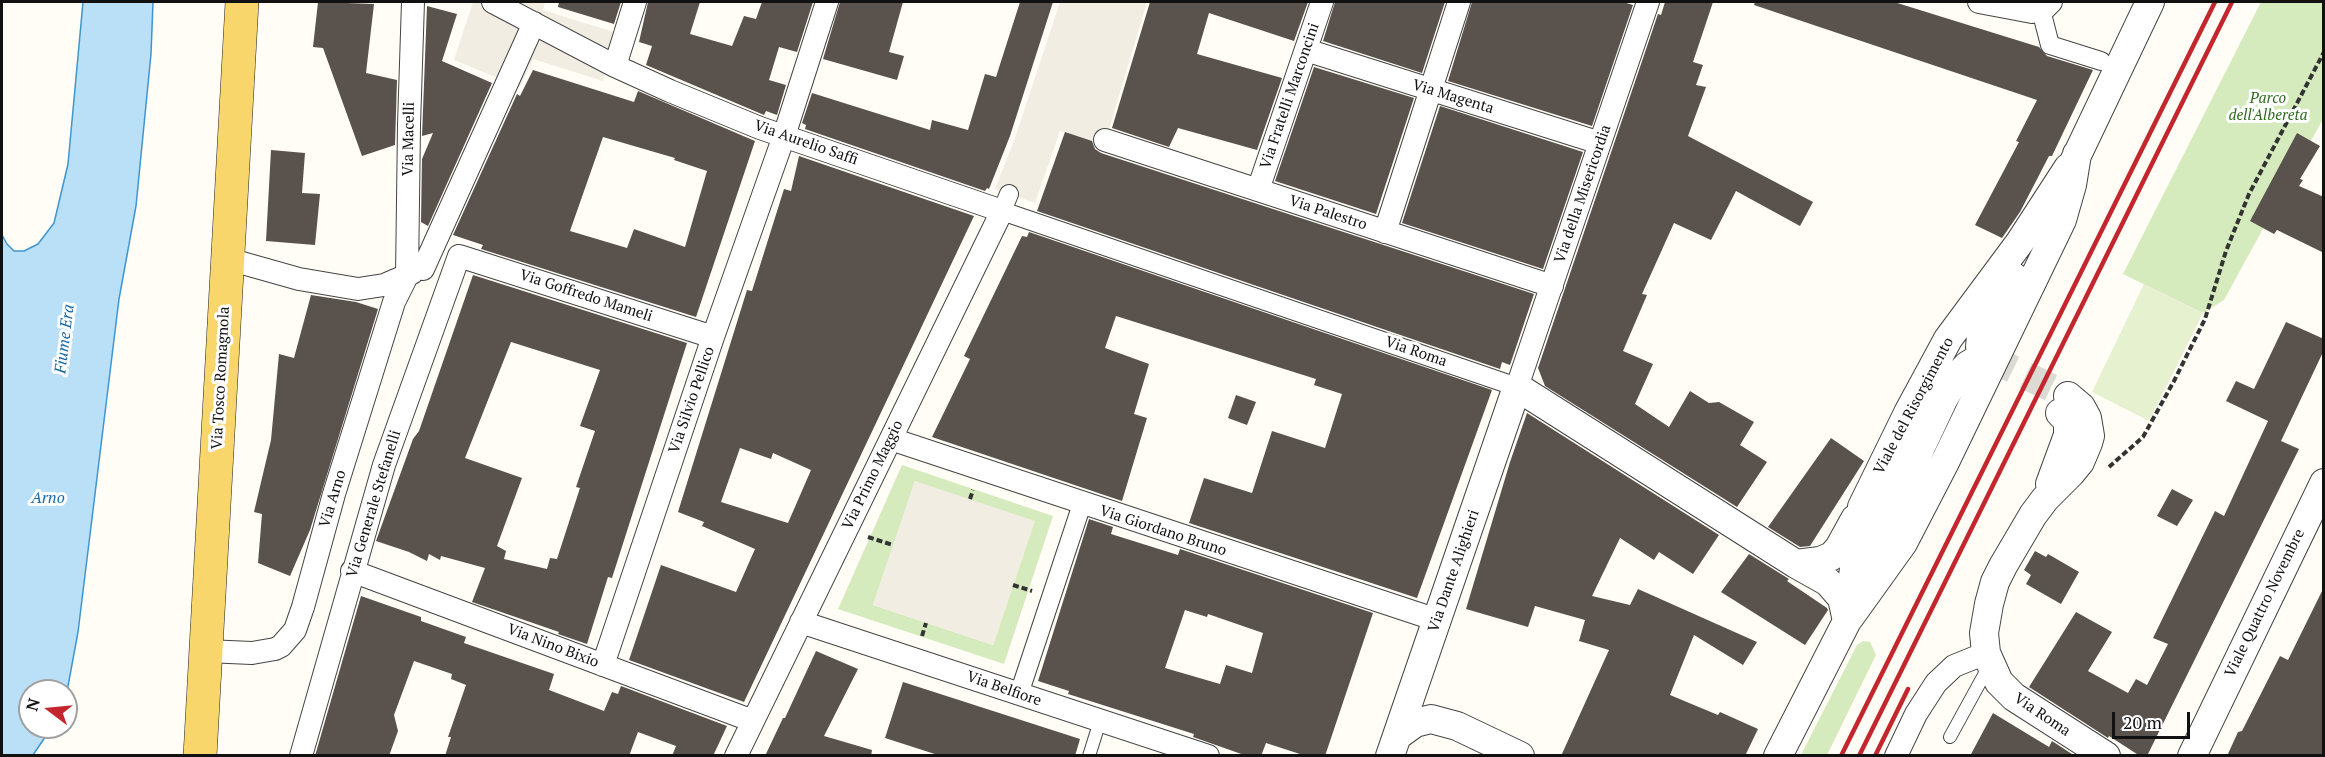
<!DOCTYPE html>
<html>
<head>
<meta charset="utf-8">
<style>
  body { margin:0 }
  #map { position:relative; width:2325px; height:757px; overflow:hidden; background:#fffdf5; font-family:"PT Serif",serif }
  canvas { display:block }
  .frame { position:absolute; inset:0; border:3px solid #111; pointer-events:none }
  .north { position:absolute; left:18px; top:679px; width:60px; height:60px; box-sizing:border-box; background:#fff; border:2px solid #a0a0a0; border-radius:50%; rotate:286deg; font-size:16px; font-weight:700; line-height:24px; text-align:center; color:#111 }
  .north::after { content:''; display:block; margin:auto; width:21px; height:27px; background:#c4262e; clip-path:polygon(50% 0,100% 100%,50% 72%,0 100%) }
  .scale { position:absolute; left:2112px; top:712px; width:78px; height:27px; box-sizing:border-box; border:3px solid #111; border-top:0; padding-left:8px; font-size:18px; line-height:21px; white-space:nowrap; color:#111; -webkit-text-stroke:4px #fff; paint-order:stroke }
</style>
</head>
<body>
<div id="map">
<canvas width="2325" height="757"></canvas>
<div class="frame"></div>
<div class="north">N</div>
<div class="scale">20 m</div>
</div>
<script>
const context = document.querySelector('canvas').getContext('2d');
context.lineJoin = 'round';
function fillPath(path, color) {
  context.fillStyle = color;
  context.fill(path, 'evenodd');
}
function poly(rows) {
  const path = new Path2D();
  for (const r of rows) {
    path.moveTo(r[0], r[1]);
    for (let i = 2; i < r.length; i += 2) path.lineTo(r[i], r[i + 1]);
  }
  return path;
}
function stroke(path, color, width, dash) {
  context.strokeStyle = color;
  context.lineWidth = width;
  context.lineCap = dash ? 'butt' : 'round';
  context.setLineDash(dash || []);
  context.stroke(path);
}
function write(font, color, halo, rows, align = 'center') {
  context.font = font + ' "PT Serif",serif';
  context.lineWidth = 6;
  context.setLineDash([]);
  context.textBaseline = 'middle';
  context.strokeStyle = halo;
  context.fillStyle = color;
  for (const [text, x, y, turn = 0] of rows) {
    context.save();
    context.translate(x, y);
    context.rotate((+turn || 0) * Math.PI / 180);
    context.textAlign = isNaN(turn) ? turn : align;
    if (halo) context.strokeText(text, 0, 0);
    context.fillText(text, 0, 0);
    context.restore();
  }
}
fillPath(poly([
  [2261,2,2323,2,2323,119,2224,300,2203,313,2123,274],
  [902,465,1053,516,1004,664,838,609],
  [915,481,1024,553,993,645,873,605],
  [1863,641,1870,642,1876,655,1827,755,1801,755,1857,645]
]), '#d5ebbd');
fillPath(poly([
  [2144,284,2203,313,2149,421,2092,392]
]), '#e6f2cf');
fillPath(poly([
  [473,2,545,2,543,10,617,33,603,81,533,59,520,87,454,60],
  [1060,2,1147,2,1104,146,1060,131,1035,203,995,189,1015,138],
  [915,481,1035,521,993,645,873,605]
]), '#f1ede2');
const water = poly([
  [83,2,153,2,151,54,136,206,119,299,78,632,66,697,66,691,30,691,30,727,52,727,33,755,2,755,2,235,7,244,14,251,24,251,38,244,54,223,68,164,83,2]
]);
fillPath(water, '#b9e0f7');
stroke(water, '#3f96cf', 1.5);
fillPath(poly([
  [318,2,374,4,366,73,397,80,395,145,362,156,323,48,313,47],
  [559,2,621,2,614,24,558,7],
  [648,2,700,2,690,34,732,46,744,16,756,19,762,2,813,2,797,52,779,47,769,80,786,85,777,115,766,111,764,115,646,65,652,46,639,42],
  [840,2,903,2,889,52,904,56,897,80,823,59],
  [1020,2,1053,2,1010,136,989,189,987,188,985,191,805,129,806,125,802,123,812,93,930,130,932,120,968,130,985,74,996,77],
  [1150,2,1308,2,1294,41,1209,13,1197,54,1282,78,1257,150,1178,128,1169,147,1112,128],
  [1335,2,1445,2,1422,73,1323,41],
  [1472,2,1623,2,1633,5,1592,126,1448,81],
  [1665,2,1713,2,1693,62,1703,65,1696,85,1706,87,1688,136,1813,202,1800,226,1736,191,1711,240,1674,223,1642,294,1647,295,1623,351,1653,364,1635,404,1669,427,1690,391,1709,403,1719,402,1754,422,1740,445,1767,462,1737,507,1545,386,1538,368,1658,14,1661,15],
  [1755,2,1894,2,2039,47,2047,56,2093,70,2052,156,2049,156,2020,212,2002,238,1975,225,2019,142,2016,141,2037,100,1754,5],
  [427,6,457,14,442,61,492,83,428,226,421,222,422,159,433,133,422,136],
  [1314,67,1414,98,1376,214,1275,181],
  [533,70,634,102,638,91,755,141,696,317,481,249,483,245,453,235,517,94,520,96],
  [603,137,675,158,674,160,707,171,685,247,634,229,627,248,570,231],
  [1440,106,1583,152,1543,269,1402,223],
  [1065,132,1092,141,1095,149,1101,153,1534,294,1510,365,1502,362,1500,369,1037,211],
  [2297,133,2320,146,2300,179,2303,180,2299,186,2324,197,2324,253,2277,230,2274,234,2250,221],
  [271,150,305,153,302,193,320,194,315,245,266,241],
  [799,156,974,216,744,702,629,660,661,565,736,592,755,549,702,526,704,522,678,512,747,290,752,291,784,189,791,191],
  [740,448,771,459,773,453,811,470,788,523,721,502],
  [1029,232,1492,390,1417,598,1189,523,1204,478,1252,493,1272,431,1325,448,1342,394,1314,385,1316,379,1116,316,1105,348,1149,364,1134,414,1147,418,1122,501,932,437,970,359,964,356,1022,236,1027,237],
  [473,275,687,343,612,578,608,577,587,644,558,634,559,632,472,602,485,568,441,556,440,560,429,554,427,561,409,552,376,541,413,439,419,431],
  [511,342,600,370,580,426,595,431,576,487,580,488,557,559,550,558,547,569,504,559,506,551,497,546,522,478,465,458],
  [311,295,356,302,378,309,310,530,290,576,258,563,262,514,254,512,271,440,279,354,294,358],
  [2286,322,2324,339,2324,350,2281,441,2299,449,2147,756,2140,756,2109,736,2108,738,2029,687,2076,612,2112,632,2088,671,2128,693,2136,679,2147,685,2168,644,2153,638,2215,511,2224,516,2268,421,2226,401,2236,381,2254,389],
  [1236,395,1256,402,1247,425,1228,418],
  [1527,413,1719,535,1693,574,1659,552,1654,560,1620,538,1592,596,1630,605,1638,589,1757,642,1743,665,1694,635,1670,695,1718,715,1720,712,1758,729,1745,756,1561,756,1609,650,1579,641,1585,620,1535,606,1528,627,1466,609,1510,462],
  [1831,438,1864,461,1810,546,1800,547,1768,527],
  [2172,489,2193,500,2177,526,2157,516],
  [1089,519,1113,527,1111,534,1178,555,1180,549,1373,613,1325,756,1306,756,1266,743,1261,756,1247,756,1193,737,1194,734,1068,694,1069,691,1038,681],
  [1185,610,1207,617,1208,614,1263,633,1252,673,1226,665,1220,684,1165,668],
  [2035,551,2046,557,2048,554,2079,572,2061,604,2026,584,2031,575,2024,570],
  [1749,554,1789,579,1787,581,1827,608,1828,610,1805,645,1721,592],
  [2324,587,2324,756,2227,756,2238,732,2242,731,2280,656,2288,660],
  [361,596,421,617,421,621,466,637,464,643,554,674,549,690,604,711,612,692,618,694,621,686,727,726,713,756,672,756,676,746,638,732,629,756,445,756,451,737,448,737,466,685,451,679,452,674,414,661,394,715,398,731,389,756,315,756],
  [816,651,858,669,824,736,872,750,871,756,765,756,783,718,785,718],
  [903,682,1080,739,1075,756,941,756,885,738],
  [1993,713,2049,747,2052,741,2075,756,1970,756]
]), '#5a524d');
stroke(poly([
  [1988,357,2068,396]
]), '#dbdad3', 28, [28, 14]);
const service = poly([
  [1950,737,1989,666],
  [1089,756,1100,721]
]);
const pedestrian = poly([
  [2041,10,2050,45,2101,61],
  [1009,194,1002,211,1517,387],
  [1019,694,1082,504]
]);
const minor = poly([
  [493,2,615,66,670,91,760,128,1002,211,736,756],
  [1979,2,2032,12,2045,8,2051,2],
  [1306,50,1600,143],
  [615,66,635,2],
  [1105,140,1552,286],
  [1258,190,1322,2],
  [1385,232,1459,2],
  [459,256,713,337],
  [228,259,299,279,358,289,384,285,412,273],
  [423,269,534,23],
  [1517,387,1648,2],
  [891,439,1437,620],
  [352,571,753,721],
  [801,622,1208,756],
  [206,651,252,653,275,649,281,646,295,630,303,607,334,494,394,302,407,276,409,125,413,2],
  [603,665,713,337,784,136,827,2],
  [301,756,384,465,459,256],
  [1896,756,1916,714,1936,683,1954,666,1986,653]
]);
const tertiary = poly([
  [2070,170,2150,2],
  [1988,357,1980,347,1981,336,1991,314,2014,277],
  [2068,396,2081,407,2087,418,2090,436,2088,443,2080,462,2071,473,2045,499,2033,515,2003,566,1995,582,1989,604,1984,633,1986,653,1999,682,2014,697,2106,756],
  [2050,484,2068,435,2068,421,2060,413],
  [1796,564,1820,561,1832,556,1839,548,1855,519],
  [1867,580,1886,521,1943,400,1957,376,1968,365,1978,359,1988,357],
  [1848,615,1862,507,1908,413,1948,339,2020,242,2068,168],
  [1397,736,1415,723,1431,719,1457,726,1520,756],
  [1390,756,1517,387,1796,564,1828,582,1842,598,1847,621],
  [1778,756,1847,621,1903,543,1946,460,2062,220,2072,185,2077,154],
  [2192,756,2324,483]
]);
const primary = poly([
  [200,756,242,2]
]);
stroke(service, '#444', 14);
stroke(pedestrian, '#444', 20);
stroke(minor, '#444', 24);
stroke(tertiary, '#444', 30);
stroke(primary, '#222', 34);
stroke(poly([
  [2109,467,2143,437,2174,381,2205,319,2226,251,2249,194,2324,52],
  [970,499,973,490],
  [868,537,893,545],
  [1013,585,1032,591],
  [922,636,926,623]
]), '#333', 4, [6, 3]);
stroke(service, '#fff', 12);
stroke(pedestrian, '#fff', 18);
stroke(minor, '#fff', 22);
stroke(tertiary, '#fff', 28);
stroke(primary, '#f9d66b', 33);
stroke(poly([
  [1841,756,2215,2],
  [1859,756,2232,2],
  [1875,756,1908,689]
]), '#c4262e', 4.5);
write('15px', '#111', '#fff', [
  ["Via Fratelli Marconcini",1290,96,-71],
  ["Via Magenta",1453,97,17],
  ["Via Macelli",409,139,-89],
  ["Via Aurelio Saffi",806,143,19],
  ["Via della Misericordia",1583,194,-71],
  ["Via Palestro",1328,213,18],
  ["Via Goffredo Mameli",586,296,18],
  ["Via Roma",1416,352,19],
  ["Via Tosco Romagnola",221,378,-87],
  ["Via Silvio Pellico",692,400,-71],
  ["Viale del Risorgimento",1914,406,-62],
  ["Via Primo Maggio",873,475,-64],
  ["Via Arno",333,499,-73],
  ["Via Generale Stefanelli",374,504,-73],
  ["Via Giordano Bruno",1163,531,18],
  ["Via Dante Alighieri",1454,571,-71],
  ["Viale Quattro Novembre",2265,603,-64],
  ["Via Nino Bixio",553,646,21],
  ["Via Belfiore",1004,689,19],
  ["Via Roma",2042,715,34]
]);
write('italic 15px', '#2f6b1f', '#fff', [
  ["Parco",2268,99],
  ["dell'Albereta",2268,116]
]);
write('italic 16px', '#1768a6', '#fff', [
  ["Fiume Era",65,339,-83],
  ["Arno",48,498]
]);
</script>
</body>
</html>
